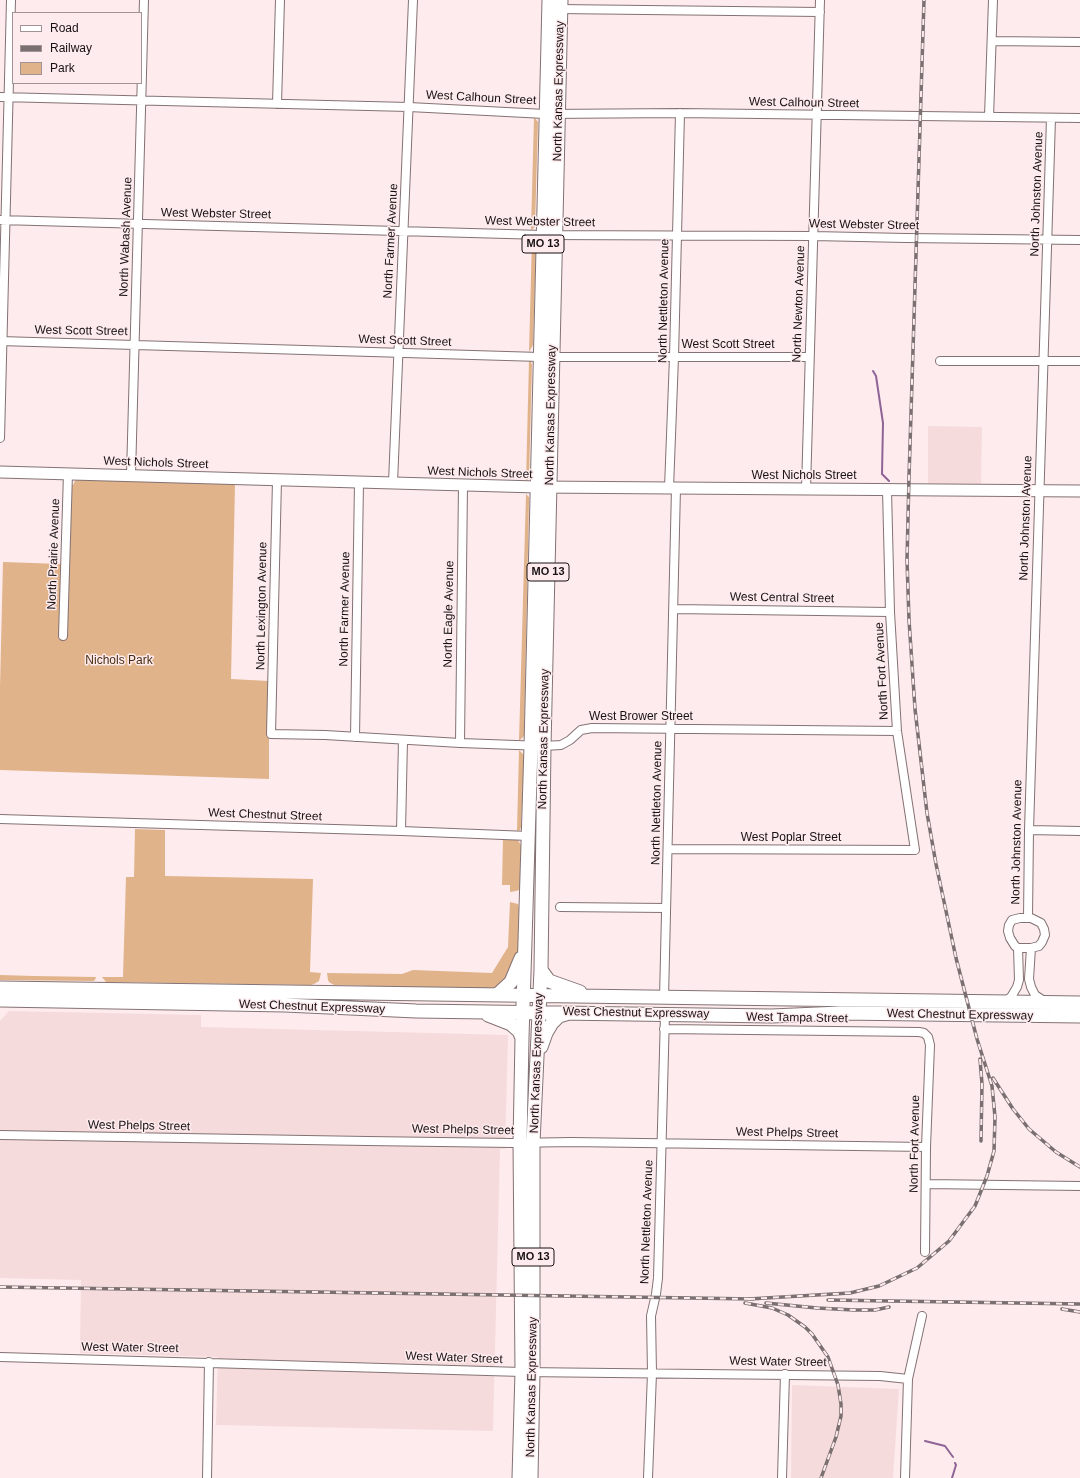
<!DOCTYPE html>
<html>
<head>
<meta charset="utf-8">
<style>
  body { margin:0 }
  #map { position:relative; width:1080px; height:1478px; overflow:hidden; background:#feebed; font-family:Helvetica,sans-serif }
  canvas { display:block }
  .legend { position:absolute; left:12px; top:12px; width:130px; height:72px; box-sizing:border-box; background:#feebed; border:1px solid #a29495; margin:0; padding:5px 7px; list-style:none; font-size:12px; color:#171112 }
  .legend li { display:flex; align-items:center; gap:8px; height:20px }
  .legend b { width:20px; border:1px solid #a29495 }
</style>
</head>
<body>
<div id="map">
<canvas width="1080" height="1478"></canvas>
<ul class="legend">
<li><b style="height:5px;background:#fff"></b>Road</li>
<li><b style="height:5px;background:#7b7071"></b>Railway</li>
<li><b style="height:11px;background:#e1b38a"></b>Park</li>
</ul>
</div>
<script>
const context = document.querySelector('canvas').getContext('2d');
context.lineJoin = 'round';
function fillPath(path, color) {
  context.fillStyle = color;
  context.fill(path, 'evenodd');
}
function poly(rows) {
  const path = new Path2D();
  for (const r of rows) {
    path.moveTo(r[0], r[1]);
    for (let i = 2; i < r.length; i += 2) path.lineTo(r[i], r[i + 1]);
  }
  return path;
}
function stroke(path, color, width, dash) {
  context.strokeStyle = color;
  context.lineWidth = width;
  context.lineCap = dash ? 'butt' : 'round';
  context.setLineDash(dash || []);
  context.stroke(path);
}
function write(font, color, halo, rows, align = 'center') {
  context.font = font + ' Helvetica,sans-serif';
  context.lineWidth = 3;
  context.setLineDash([]);
  context.textBaseline = 'middle';
  context.strokeStyle = halo;
  context.fillStyle = color;
  for (const [text, x, y, turn = 0] of rows) {
    context.save();
    context.translate(x, y);
    context.rotate((+turn || 0) * Math.PI / 180);
    context.textAlign = isNaN(turn) ? turn : align;
    if (halo) context.strokeText(text, 0, 0);
    context.fillText(text, 0, 0);
    context.restore();
  }
}
fillPath(poly([
  [928,426,982,427,981,487,928,487],
  [9,1011,201,1015,201,1027,508,1035,505,1149,500,1149,493,1431,216,1425,218,1357,80,1353,81,1280,0,1278,0,1021],
  [792,1385,899,1389,893,1478,791,1478]
]), '#f6dbdd');
fillPath(poly([
  [534,117,538,122,535,225,534,228,531,230],
  [532,239,535,241,536,245,533,345,529,352],
  [529,360,531,362,532,365,529,477,526,482],
  [76,479,235,484,231,679,269,681,269,779,0,770,0,687,3,562,61,564,66,485,73,485],
  [526,494,529,497,529,501,524,736,519,741],
  [519,750,524,755,521,827,520,830,517,831],
  [135,829,165,830,165,876,313,879,310,972,321,973,319,981,314,984,311,985,106,982,102,977,123,977,126,877,134,877],
  [503,838,518,840,522,847,520,885,519,890,516,891,510,892,510,885,502,885],
  [510,902,518,904,519,908,518,951,505,981,499,987,478,989,334,985,329,982,328,980,327,973,402,974,413,970,492,973,508,947],
  [0,975,34,976,96,977,95,980,93,981,0,980]
]), '#e1b38a');
stroke(poly([
  [873,371,876,376,883,423,882,474,889,481],
  [925,1441,945,1446,953,1457],
  [952,1478,956,1465,955,1463]
]), '#8e6496', 2);
const street = poly([
  [557,9,820,12],
  [992,41,1080,42],
  [0,97,409,107,545,114,680,113,1080,118],
  [277,104,280,0],
  [989,117,993,0],
  [0,220,543,235,813,236,906,238,1080,240],
  [0,341,540,357,809,357],
  [940,361,1080,361],
  [0,438,11,0],
  [131,475,144,0],
  [277,480,271,734,325,735,460,743,544,746,561,745,570,740,581,730,592,728,897,731],
  [393,483,413,0],
  [669,488,674,357,680,113],
  [806,489,820,0],
  [674,609,890,612],
  [63,636,68,473],
  [355,737,359,482],
  [460,743,463,485],
  [0,819,401,831,529,836],
  [1029,830,1080,831],
  [401,831,403,740],
  [668,849,915,850,897,731,890,612,887,490],
  [560,907,666,908],
  [1028,918,1029,830,1051,118],
  [1031,948,1029,979,1031,987,1035,995,1044,1001],
  [664,998,676,488],
  [1004,1002,1011,997,1017,987,1019,980,1018,948,1015,946,1010,938,1008,931,1009,925,1012,920,1020,918,1031,918,1041,923,1044,929,1045,935,1042,942,1039,946,1031,948,1018,948],
  [664,1029,919,1032,924,1033,928,1037,930,1045,926,1147,925,1252],
  [0,1135,367,1141,513,1143,571,1142,926,1147],
  [926,1184,1080,1186],
  [0,1357,522,1372,880,1376,908,1379],
  [207,1478,209,1362],
  [648,1478,652,1373,651,1316,656,1294,658,1278,665,1014],
  [782,1478,785,1374],
  [905,1478,908,1379,922,1316]
]);
const secondary = poly([
  [0,472,537,487,1080,491]
]);
const primary = poly([
  [541,970,549,981,580,992],
  [0,988,1080,1003],
  [494,995,498,994,511,982,521,958],
  [0,1000,285,1005,416,1011,772,1016,840,1013,1080,1016],
  [488,1015,511,1024,519,1031,522,1038],
  [541,1047,546,1033,552,1023,559,1016,569,1013],
  [519,1478,522,1372,520,1143,522,1038,531,746,549,0],
  [531,1478,533,1372,533,1143,541,970,544,746,561,0]
]);
stroke(street, '#837273', 10);
stroke(secondary, '#837273', 13);
stroke(primary, '#837273', 15);
stroke(street, '#fff', 8);
stroke(secondary, '#fff', 11);
stroke(primary, '#fff', 13);
const rail = poly([
  [980,1059,982,1084,981,1141],
  [993,1078,1013,1109,1029,1129,1056,1152,1080,1167],
  [0,1287,754,1299],
  [749,1299,850,1293,879,1286,917,1268,949,1241,975,1206,987,1176,994,1151,995,1117,992,1086,977,1039,956,958,936,864,927,813,915,709,909,620,907,560,909,477,924,0],
  [828,1300,1080,1304],
  [745,1303,772,1308,788,1315,805,1327,812,1334,828,1357,838,1385,841,1404,841,1416,836,1437,821,1478],
  [766,1303,817,1308,854,1310,875,1310,889,1307],
  [1062,1309,1080,1312]
]);
stroke(rail, '#7b7071', 3.5);
stroke(rail, '#feebed', 2, [6]);
for (const [x, y, w] of [
  [543,244,42],
  [548,572,42],
  [533,1257,42]
]) {
  const box = new Path2D();
  box.roundRect(x - w / 2, y - 9, w, 18, 3);
  context.fillStyle = '#feebed';
  context.fill(box);
  stroke(box, '#171112', 1);
}
write('bold 11px', '#171112', null, [
  ["MO 13",543,244],
  ["MO 13",548,572],
  ["MO 13",533,1257]
]);
write('12px', '#171112', '#feebed', [
  ["North Kansas Expressway",559,91,-89],
  ["West Calhoun Street",481,98,3],
  ["West Calhoun Street",804,103,1],
  ["North Johnston Avenue",1037,194,-88],
  ["West Webster Street",216,214,1],
  ["West Webster Street",540,222,1],
  ["West Webster Street",864,225,1],
  ["North Wabash Avenue",126,237,-88],
  ["North Farmer Avenue",391,241,-87],
  ["North Nettleton Avenue",664,301,-89],
  ["North Newton Avenue",799,304,-88],
  ["West Scott Street",81,331,1],
  ["West Scott Street",405,341,2],
  ["West Scott Street",728,345],
  ["North Kansas Expressway",551,415,-89],
  ["West Nichols Street",156,463,2],
  ["West Nichols Street",480,473,2],
  ["West Nichols Street",804,476],
  ["North Johnston Avenue",1026,518,-88],
  ["North Prairie Avenue",54,554,-88],
  ["West Central Street",782,598,1],
  ["North Lexington Avenue",262,606,-89],
  ["North Farmer Avenue",345,609,-89],
  ["North Eagle Avenue",449,614,-89],
  ["North Fort Avenue",882,671,-93],
  ["West Brower Street",641,717],
  ["North Kansas Expressway",544,739,-89],
  ["North Nettleton Avenue",657,803,-89],
  ["West Chestnut Street",265,815,2],
  ["West Poplar Street",791,838],
  ["North Johnston Avenue",1017,842,-89],
  ["West Chestnut Expressway",312,1007,2],
  ["West Chestnut Expressway",636,1013,1],
  ["West Chestnut Expressway",960,1015,1],
  ["West Tampa Street",797,1018,1],
  ["North Kansas Expressway",537,1063,-88],
  ["West Phelps Street",139,1126,1],
  ["West Phelps Street",463,1130,1],
  ["West Phelps Street",787,1133,1],
  ["North Fort Avenue",915,1144,-89],
  ["North Nettleton Avenue",647,1222,-88],
  ["West Water Street",130,1348,1],
  ["West Water Street",454,1358,2],
  ["West Water Street",778,1362,1],
  ["North Kansas Expressway",532,1387,-89]
]);
write('12px', '#492d10', '#feebed', [
  ["Nichols Park",119,661]
]);
</script>
</body>
</html>
